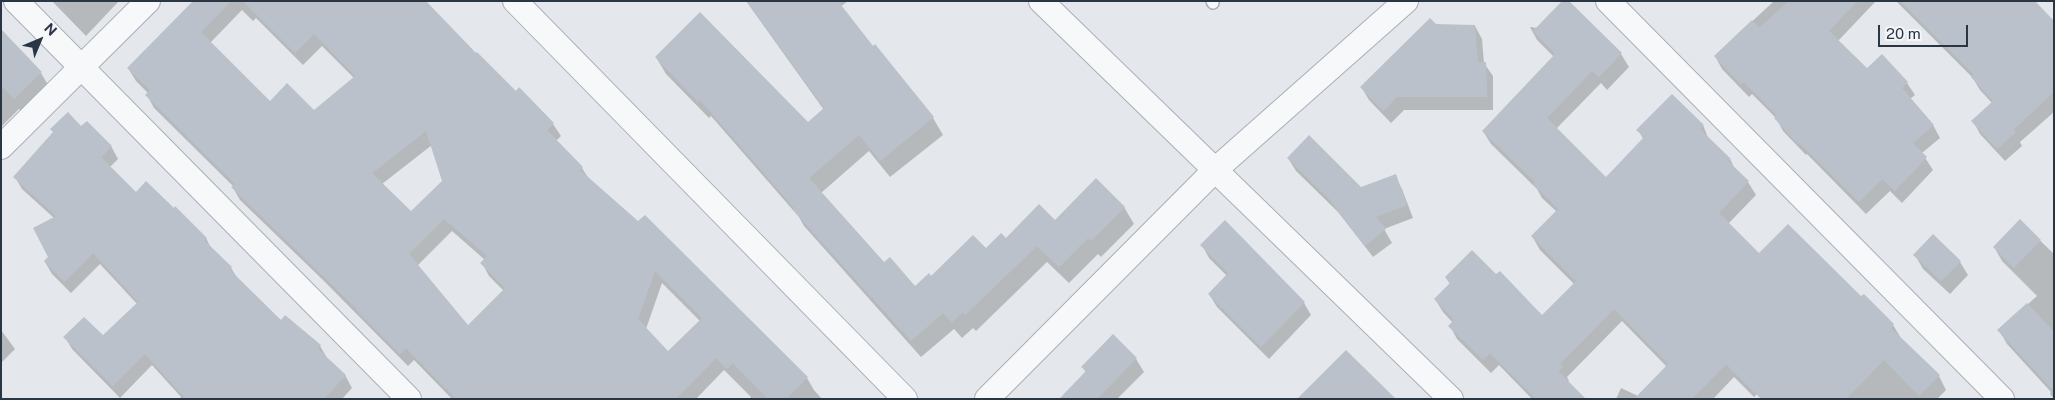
<!DOCTYPE html>
<html>
<head>
<meta charset="utf-8">
<style>
  body { margin:0 }
  #map { position:relative; width:2055px; height:400px; overflow:hidden; background:#e4e8ec; font-family:"Public Sans",sans-serif }
  canvas { display:block }
  .frame { position:absolute; inset:0; border:2px solid #2b3645; pointer-events:none }
  .north { position:absolute; left:15px; top:15px; width:50px; height:50px; -webkit-text-stroke:4px #f4f6f9; paint-order:stroke; rotate:45deg; font-size:14px; font-weight:700; line-height:20px; text-align:center; color:#2b3645 }
  .north::after { content:''; display:block; margin:auto; width:18px; height:22px; background:#2b3645; clip-path:polygon(50% 0,100% 100%,50% 72%,0 100%) }
  .scale { position:absolute; left:1878px; top:25px; width:90px; height:22px; box-sizing:border-box; border:2px solid #2b3645; border-top:0; padding-left:6px; font-size:15px; line-height:18px; white-space:nowrap; color:#2b3645; -webkit-text-stroke:4px #f4f6f9; paint-order:stroke }
</style>
</head>
<body>
<div id="map">
<canvas width="2055" height="400"></canvas>
<div class="frame"></div>
<div class="north">N</div>
<div class="scale">20 m</div>
</div>
<script>
const context = document.querySelector('canvas').getContext('2d');
context.lineJoin = 'round';
function fillPath(path, color) {
  context.fillStyle = color;
  context.fill(path, 'evenodd');
}
function poly(rows) {
  const path = new Path2D();
  for (const r of rows) {
    path.moveTo(r[0], r[1]);
    for (let i = 2; i < r.length; i += 2) path.lineTo(r[i], r[i + 1]);
  }
  return path;
}
function stroke(path, color, width, dash) {
  context.strokeStyle = color;
  context.lineWidth = width;
  context.lineCap = dash ? 'butt' : 'round';
  context.setLineDash(dash || []);
  context.stroke(path);
}
fillPath(poly([
  [52,1,119,1,86,36],
  [195,1,425,1,476,55,516,92,553,124,561,136,556,141,582,168,589,179,807,378,814,390,822,399,749,399,751,397,724,370,696,399,452,399,414,360,408,366,323,280,240,200,233,188,234,187,154,108,147,95,149,94,136,81,128,68],
  [242,10,253,21,256,18,303,65,322,46,354,78,314,112,270,103,210,43],
  [432,145,443,181,411,213,382,184],
  [452,231,485,260,482,263,489,276,504,291,468,327,417,266],
  [662,283,700,321,668,353,646,329],
  [746,1,848,1,840,7,872,48,875,46,933,118,943,135,890,177,869,151,821,193,884,264,915,288,931,277,985,249,1055,221,1124,207,1134,224,1101,257,1098,254,1069,283,1047,262,976,331,973,328,962,338,954,329,921,357,804,226,799,217,711,116,709,118,666,74,656,57,808,123,824,110],
  [1567,1,1621,54,1629,67,1607,90,1601,83,1556,129,1606,179,1644,140,1638,130,1703,125,1709,140,1730,159,1736,171,1748,182,1756,195,1728,224,1759,255,1861,298,1893,325,1901,338,1939,376,1946,390,1937,399,1766,399,1759,392,1754,397,1734,377,1713,399,1616,399,1621,388,1638,396,1667,367,1622,321,1567,377,1569,381,1568,382,1584,399,1532,399,1499,365,1491,373,1457,339,1450,326,1453,323,1443,312,1435,299,1450,284,1446,278,1542,317,1574,284,1540,250,1532,236,1557,212,1542,198,1537,189,1491,144,1483,131,1554,57,1537,40,1530,27,1538,28],
  [1774,1,1876,1,1838,41,1866,70,1882,55,1907,83,1915,95,1910,99,1933,125,1940,138,1922,153,1933,170,1902,203,1890,191,1866,214,1807,154,1806,155,1783,131,1776,118,1752,94,1749,97,1722,69,1715,56],
  [1896,1,2032,1,2054,24,2054,112,2020,142,2022,146,2005,161,1980,134,1973,121,1992,103,1980,90,1972,77],
  [1435,26,1475,26,1482,39,1484,63,1493,76,1493,110,1404,110,1391,123,1369,100,1362,88],
  [3,34,41,73,50,88,24,113,19,109,1,127,1,36],
  [81,128,111,146,118,159,110,167,136,193,206,238,211,248,231,268,238,279,281,322,285,317,320,346,327,358,345,375,352,388,342,399,179,399,181,397,152,365,120,398,72,349,65,337,102,337,138,305,100,264,71,293,52,274,45,262,50,257,54,218,22,189,15,177],
  [1288,158,1360,188,1395,176,1402,189,1413,218,1384,229,1392,243,1373,257,1338,212,1296,171],
  [2020,221,2054,254,2054,399,2050,394,2051,392,2007,344,1999,330,2037,296,2002,261,1994,247],
  [1202,245,1304,303,1311,315,1269,359,1217,307,1209,294,1227,276,1209,258],
  [1915,255,1960,262,1968,275,1950,294,1923,269],
  [1,330,15,349,1,363],
  [1136,359,1144,372,1117,399,1060,399,1086,373,1083,367]
]), '#0003');
fillPath(poly([
  [193,1,231,1,201,32,270,101,287,83,314,110,355,76,314,34,295,53,243,1,426,1,476,53,477,52,516,91,519,87,554,123,547,130,583,167,580,170,638,221,645,215,808,377,786,399,768,399,733,363,727,369,716,358,676,399,456,399,406,348,400,354,356,310,357,309,231,187,235,184,145,95,150,90,127,68],
  [426,131,442,181,411,211,372,173],
  [444,219,487,256,480,263,505,288,468,325,409,254],
  [655,271,702,318,668,351,638,319],
  [747,1,838,1,873,46,875,44,934,117,880,161,859,135,809,178,884,262,890,257,915,286,929,273,931,276,973,235,986,248,1001,233,1006,238,1039,204,1055,220,1096,178,1125,207,1091,241,1088,238,1059,267,1037,246,965,315,963,312,952,322,943,313,911,341,792,209,794,208,700,100,698,102,655,57,700,12,808,122,824,108],
  [1562,1,1569,1,1622,53,1599,77,1592,71,1547,118,1606,177,1644,137,1636,130,1672,94,1704,125,1700,129,1731,159,1728,161,1749,181,1719,213,1759,253,1788,224,1861,296,1864,294,1894,324,1891,328,1940,375,1919,396,1884,360,1846,399,1761,399,1726,364,1692,399,1634,399,1668,364,1614,309,1560,364,1563,367,1558,371,1586,399,1536,399,1490,353,1483,360,1448,326,1454,320,1434,299,1450,283,1445,277,1472,250,1496,274,1500,271,1542,315,1576,281,1531,236,1558,209,1533,184,1535,182,1482,131,1555,54,1533,31],
  [1789,1,1857,1,1829,31,1867,68,1882,54,1908,82,1902,88,1934,125,1913,143,1927,157,1895,191,1882,179,1859,202,1799,143,1798,144,1774,118,1777,116,1744,82,1741,85,1714,56,1752,20,1759,28],
  [1900,1,2035,1,2054,21,2054,92,2013,130,2016,132,1997,149,1971,121,1993,101,1971,77,1973,74],
  [1430,18,1436,24,1475,25,1478,62,1486,62,1487,97,1397,97,1383,111,1360,87],
  [1,29,42,72,14,99,1,85],
  [68,112,81,126,87,121,112,146,101,157,136,192,146,181,174,208,175,206,207,238,204,240,232,267,230,270,281,320,285,315,321,345,318,349,346,375,324,399,186,399,145,354,113,386,63,337,84,317,103,335,138,302,93,253,64,282,44,261,48,257,33,228,56,216,13,177,53,132,50,129],
  [1309,135,1361,187,1396,174,1407,205,1376,217,1386,229,1365,246,1330,200,1287,158],
  [2020,219,2041,240,2014,268,1993,247],
  [1225,220,1305,302,1261,347,1208,294,1228,273,1200,245],
  [1933,234,1961,261,1941,281,1913,255],
  [2027,303,2054,332,2054,391,1997,330],
  [1113,334,1137,358,1097,399,1059,399,1086,371,1081,367],
  [1346,350,1396,399,1297,399]
]), '#bbc1ca');
const lane = poly([
  [1212,1,1213,3]
]);
const street = poly([
  [16,1,409,399],
  [515,1,905,399],
  [1041,1,1451,399],
  [1608,1,2002,399],
  [1,147,148,1],
  [987,399,1215,170,1406,1]
]);
stroke(lane, '#a9afb7', 14);
stroke(street, '#a9afb7', 26);
stroke(lane, '#f7f8fa', 11);
stroke(street, '#f7f8fa', 24);
</script>
</body>
</html>
